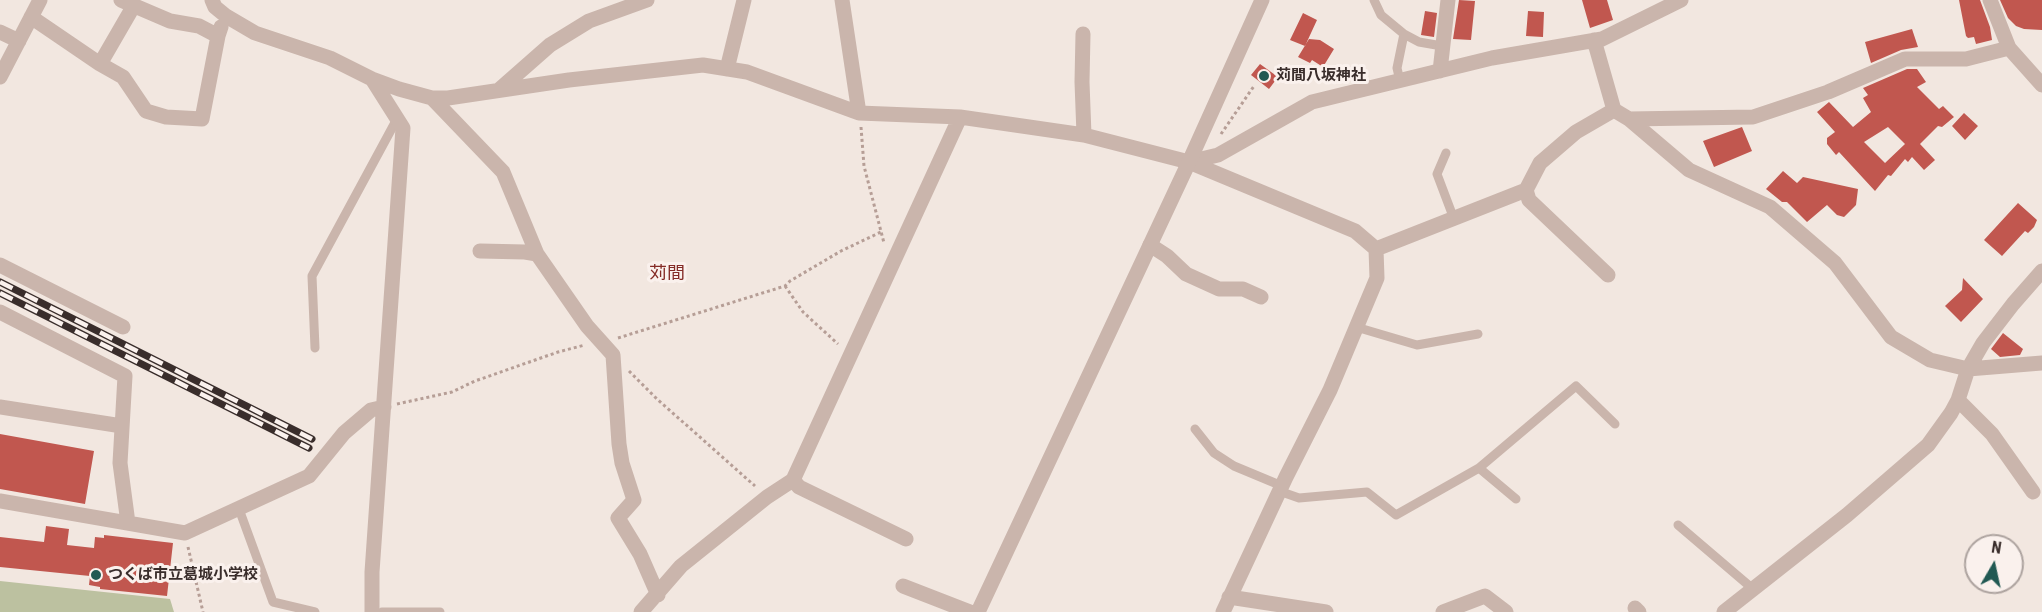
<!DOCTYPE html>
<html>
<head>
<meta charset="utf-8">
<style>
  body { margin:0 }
  #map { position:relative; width:2042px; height:612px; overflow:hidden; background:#f2e7e0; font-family:"Roboto Condensed",sans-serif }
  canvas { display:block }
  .north { position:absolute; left:1964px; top:534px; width:60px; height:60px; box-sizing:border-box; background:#faf1ed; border:2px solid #ada39f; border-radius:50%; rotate:9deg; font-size:16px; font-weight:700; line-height:24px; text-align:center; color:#392d2b }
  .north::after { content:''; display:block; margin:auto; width:21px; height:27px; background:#215953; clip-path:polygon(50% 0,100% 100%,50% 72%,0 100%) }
</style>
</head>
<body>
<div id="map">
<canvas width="2042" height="612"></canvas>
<div class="north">N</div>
</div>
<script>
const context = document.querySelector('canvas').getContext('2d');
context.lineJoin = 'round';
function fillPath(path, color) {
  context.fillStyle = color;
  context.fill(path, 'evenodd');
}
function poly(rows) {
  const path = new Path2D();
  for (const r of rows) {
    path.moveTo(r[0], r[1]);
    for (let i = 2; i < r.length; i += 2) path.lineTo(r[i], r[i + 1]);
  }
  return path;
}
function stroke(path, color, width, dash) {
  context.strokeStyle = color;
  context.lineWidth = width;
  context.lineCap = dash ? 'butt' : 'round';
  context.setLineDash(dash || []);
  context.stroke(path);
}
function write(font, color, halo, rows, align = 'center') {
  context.font = font + ' "Roboto Condensed","Noto Sans JP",sans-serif';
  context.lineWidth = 6;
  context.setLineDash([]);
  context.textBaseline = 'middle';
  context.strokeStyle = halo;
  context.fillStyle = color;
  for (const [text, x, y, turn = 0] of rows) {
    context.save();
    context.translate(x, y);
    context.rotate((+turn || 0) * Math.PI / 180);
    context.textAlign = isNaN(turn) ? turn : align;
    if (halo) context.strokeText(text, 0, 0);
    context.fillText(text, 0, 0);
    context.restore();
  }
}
fillPath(poly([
  [0,581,170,599,174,612,0,612]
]), '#bcc1a0');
fillPath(poly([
  [1459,0,1475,1,1471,40,1453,39],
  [1582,0,1607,0,1613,20,1590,28],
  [1959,0,1980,0,1990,27,1992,40,1976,44,1974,37,1968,38,1966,36],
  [2000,0,2042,0,2042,30,2024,29,2016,26,2008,18],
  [1425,11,1437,13,1434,37,1421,35],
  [1528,11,1544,12,1543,37,1526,36],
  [1303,13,1317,20,1305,46,1290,40],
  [1912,29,1918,47,1901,50,1871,63,1865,42],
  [1309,39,1320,40,1334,49,1323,67,1312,60,1310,63,1298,57],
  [1260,64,1278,77,1269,89,1251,75],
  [1907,69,1917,69,1926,82,1917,87,1939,109,1943,106,1954,117,1942,127,1938,126,1920,144,1935,160,1924,170,1912,157,1908,162,1905,159,1891,176,1888,175,1875,191,1839,152,1836,155,1827,144,1827,138,1835,132,1817,112,1829,102,1853,127,1871,112,1863,98,1868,95,1863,88],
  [1888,127,1905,144,1885,163,1864,142],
  [1964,113,1978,126,1965,140,1952,126],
  [1742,127,1752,151,1714,167,1703,141],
  [1783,171,1797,183,1803,177,1858,189,1856,205,1844,217,1837,215,1827,205,1807,222,1787,202,1782,202,1766,189],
  [2018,203,2037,220,2034,227,2028,233,2025,231,2002,256,1984,240],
  [1963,278,1983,299,1961,322,1945,306,1962,290],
  [2003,333,2023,349,2020,355,2000,357,1991,349],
  [0,434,94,451,85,504,0,489],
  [46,526,69,529,67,545,94,548,95,537,104,538,104,535,173,543,167,596,100,589,100,587,89,585,90,576,0,567,0,537,44,542]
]), '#c1574f');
stroke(poly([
  [861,127,864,166,884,243],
  [1221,134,1254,86],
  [785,286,803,312,838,344],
  [618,338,785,286,790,281,841,251,881,232],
  [629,371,657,399,755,486],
  [397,404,452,392,475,381,558,352,585,345],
  [188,547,203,612]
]), '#b69e96', 3, [3, 3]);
stroke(poly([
  [1374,0,1381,15,1404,34,1419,42,1442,46],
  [1400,81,1397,68,1404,34],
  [1446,153,1437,174,1454,219],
  [1356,327,1417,345,1478,334],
  [315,348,312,276,398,117],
  [1195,429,1214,453,1234,466,1282,486],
  [1479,468,1576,386,1615,424],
  [1279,491,1299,498,1367,492,1396,515,1479,468,1516,499],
  [239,509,273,602,315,612],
  [1678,525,1753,589],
  [382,612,440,612]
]), '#cab5ac', 9);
stroke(poly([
  [121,0,170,21,199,26,218,36,221,27],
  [212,0,215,7,226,16,255,33,330,58,372,79,403,128,372,572,372,612],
  [842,0,859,113],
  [1990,0,2009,48],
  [133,7,100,64,123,77,146,111,166,117,202,119,218,36],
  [31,17,100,64],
  [0,32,19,41],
  [1083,34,1082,82,1084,135],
  [1594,40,1614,110],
  [727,69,744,0],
  [1440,71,1448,0],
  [0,77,40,0],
  [372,79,399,89,432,98,448,98,569,80,703,65,747,72,859,113,960,117,1084,135,1189,162,1355,231,1376,249,1526,190,1540,163,1576,132,1614,110,1629,119,1753,117,1828,92,1905,59,1966,59,2009,48,2042,85],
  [500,89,550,45,589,21,647,0],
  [432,98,503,172,537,254,587,326,613,355,619,444,622,463,634,500,618,518,640,554,658,595],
  [1629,119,1689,170,1770,207,1835,263,1891,337,1930,360,1968,369,2042,363],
  [1189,162,1218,155,1312,102,1492,58,1602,39,1681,0],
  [1526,190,1529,200,1608,275],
  [1150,245,1167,256,1186,274,1219,289,1243,289,1261,297],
  [480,251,525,252,537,254],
  [0,265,123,327],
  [0,312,125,376,120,463,128,523],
  [1958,400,1992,434,2033,492],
  [0,407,122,426],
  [793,480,799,487,906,539],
  [0,501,185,533,309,476,344,433,371,410,384,407],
  [903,586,970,612],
  [1229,597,1326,612],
  [1635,608,1639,612],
  [641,612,681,566,767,497,793,480,960,117],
  [1223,612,1286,477,1330,390,1377,278,1376,249],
  [1443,612,1485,596,1506,612],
  [1724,612,1847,515,1928,445,1951,413,1958,400,1968,369,1983,343,2013,304,2042,271]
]), '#cab5ac', 15);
stroke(poly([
  [978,612,1189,162,1262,0]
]), '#cab5ac', 15);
const rail = poly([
  [0,282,312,439],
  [0,293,309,448]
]);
stroke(rail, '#392d2b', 7);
stroke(rail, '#faf1ed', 4.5, [14]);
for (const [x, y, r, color] of [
  [1264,76,6,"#215953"],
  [96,575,6,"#215953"]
]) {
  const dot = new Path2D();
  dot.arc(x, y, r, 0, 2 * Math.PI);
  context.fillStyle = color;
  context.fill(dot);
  stroke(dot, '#faf1ed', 2);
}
write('bold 15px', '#392d2b', '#faf1ed', [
  ["苅間八坂神社",1276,76],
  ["つくば市立葛城小学校",108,575]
], 'left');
write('18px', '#852c27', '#faf1ed', [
  ["苅間",667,274]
]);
</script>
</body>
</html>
